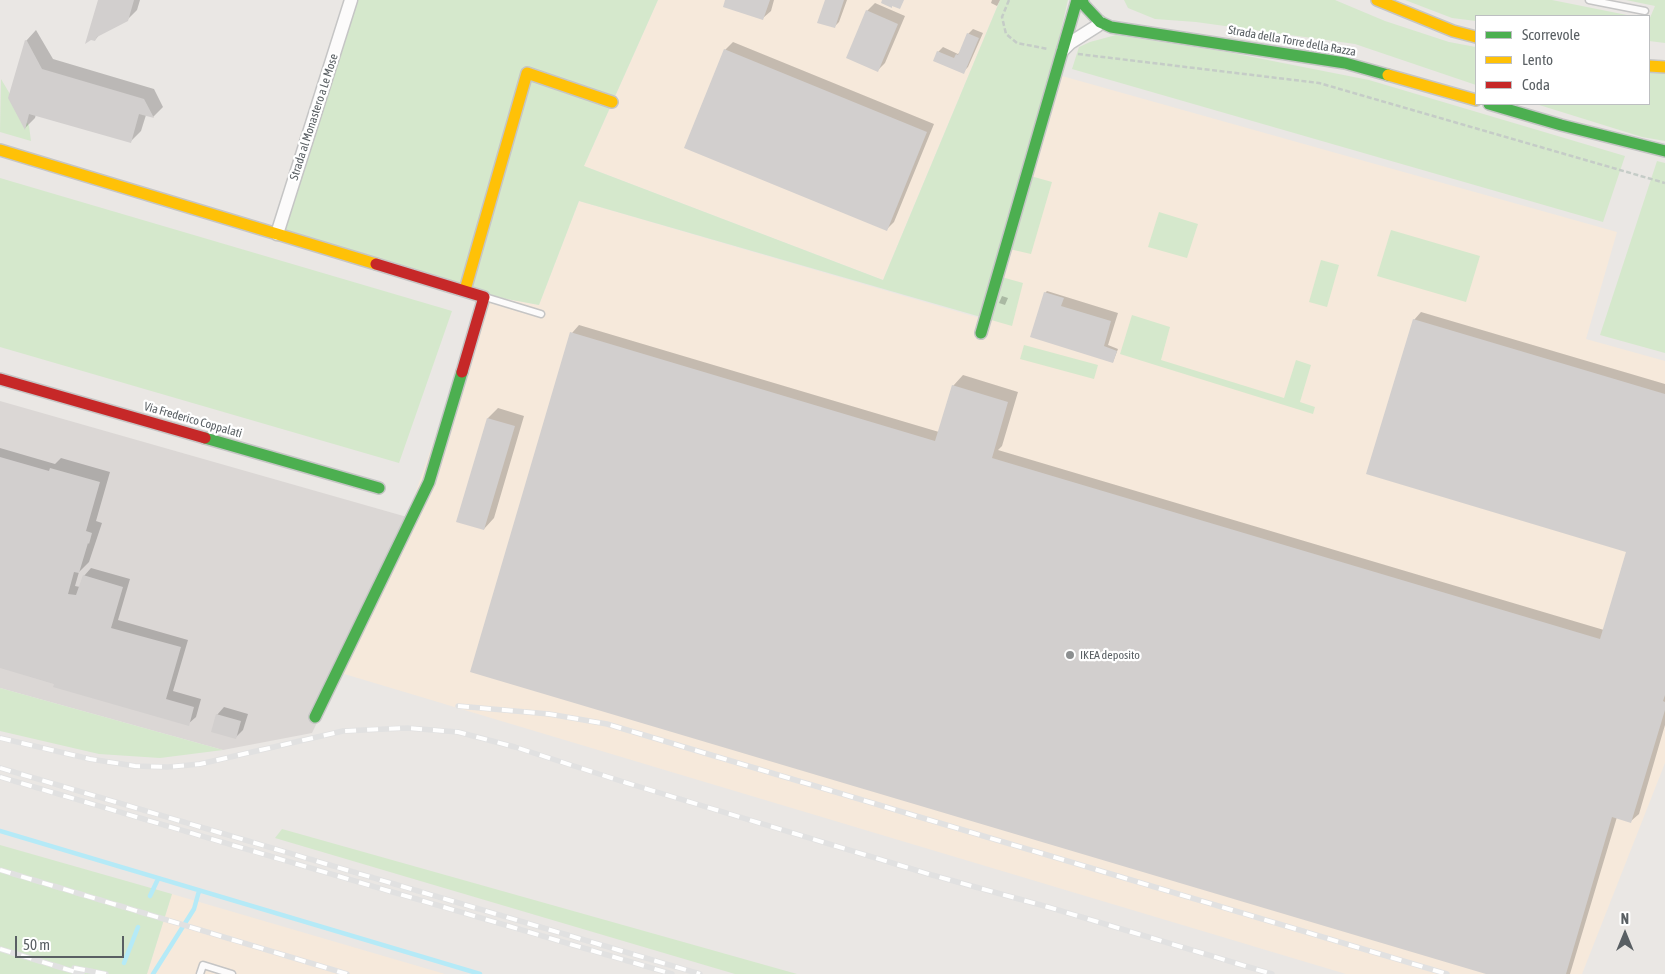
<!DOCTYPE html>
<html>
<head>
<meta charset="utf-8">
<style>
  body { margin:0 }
  #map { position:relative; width:1665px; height:974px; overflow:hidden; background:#eae7e4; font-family:"Asap Condensed",sans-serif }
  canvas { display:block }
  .legend { position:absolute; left:1475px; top:15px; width:175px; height:90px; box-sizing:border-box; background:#fff; border:1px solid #bdbfc1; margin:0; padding:6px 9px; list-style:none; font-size:15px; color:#595f63 }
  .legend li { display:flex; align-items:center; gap:10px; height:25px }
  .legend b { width:25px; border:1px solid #bdbfc1 }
  .north { position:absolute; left:1600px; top:909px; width:50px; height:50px; -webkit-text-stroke:4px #fff; paint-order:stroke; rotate:0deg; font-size:14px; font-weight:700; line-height:20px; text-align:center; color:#595f63 }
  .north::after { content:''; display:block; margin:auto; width:18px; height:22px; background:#595f63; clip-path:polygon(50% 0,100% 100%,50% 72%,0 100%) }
  .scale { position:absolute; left:15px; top:936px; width:109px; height:22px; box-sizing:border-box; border:2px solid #595f63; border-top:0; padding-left:6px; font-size:15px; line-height:18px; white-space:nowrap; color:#595f63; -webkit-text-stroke:4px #fff; paint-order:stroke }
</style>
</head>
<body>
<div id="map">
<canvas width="1665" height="974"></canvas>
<ul class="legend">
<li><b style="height:6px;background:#4caf50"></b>Scorrevole</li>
<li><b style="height:6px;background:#ffc107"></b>Lento</li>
<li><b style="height:6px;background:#c62828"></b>Coda</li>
</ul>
<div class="north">N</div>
<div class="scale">50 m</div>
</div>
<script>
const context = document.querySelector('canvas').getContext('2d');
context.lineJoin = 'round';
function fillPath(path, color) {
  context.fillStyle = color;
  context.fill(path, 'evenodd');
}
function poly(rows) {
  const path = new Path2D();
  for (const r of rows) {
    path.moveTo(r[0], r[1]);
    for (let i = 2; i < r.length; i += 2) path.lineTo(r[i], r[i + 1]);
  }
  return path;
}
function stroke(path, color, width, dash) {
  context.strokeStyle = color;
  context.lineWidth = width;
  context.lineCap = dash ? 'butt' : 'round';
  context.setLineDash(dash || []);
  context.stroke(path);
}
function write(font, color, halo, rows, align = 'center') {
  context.font = font + ' "Asap Condensed",sans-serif';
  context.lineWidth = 4.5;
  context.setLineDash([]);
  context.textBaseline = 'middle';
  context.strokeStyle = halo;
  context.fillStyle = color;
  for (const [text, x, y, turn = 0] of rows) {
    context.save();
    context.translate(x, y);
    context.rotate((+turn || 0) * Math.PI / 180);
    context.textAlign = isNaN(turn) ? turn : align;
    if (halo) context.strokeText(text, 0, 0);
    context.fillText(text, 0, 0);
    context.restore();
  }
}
fillPath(poly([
  [658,0,1000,0,883,280,584,166],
  [1055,74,1617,232,1586,339,1665,361,1665,763,1582,974,1346,974,341,673,407,517,485,295,539,305,579,201,983,319],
  [172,894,445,974,147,974]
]), '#f6e9db');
fillPath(poly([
  [0,401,407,517,341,673,312,733,223,750,0,688]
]), '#dbd7d5');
fillPath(poly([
  [356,0,658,0,584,166,883,280,1000,0,1068,0,1027,175,1052,182,1031,254,1005,248,998,276,1023,283,1012,326,579,201,539,305,485,295,282,236],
  [1124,0,1335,0,1385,21,1449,42,1476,47,1476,85,1355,44,1196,22,1155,19,1128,8],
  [1405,0,1552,0,1632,16,1476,16,1476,21,1452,18],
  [1626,0,1665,0,1665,43,1649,41,1649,20,1655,6],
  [1116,35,1227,52,1369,80,1625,156,1603,222,1072,69,1079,47,1090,42],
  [1649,72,1665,73,1665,141,1642,137,1536,104,1649,104],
  [1,79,29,126,31,141,0,132],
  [1657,161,1665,163,1665,353,1600,335],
  [0,178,452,311,399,463,0,347],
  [1159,212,1198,224,1187,258,1148,247],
  [1391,230,1480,256,1466,302,1377,276],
  [1321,260,1339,265,1327,307,1309,302],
  [1132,315,1170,327,1161,360,1284,398,1296,360,1311,365,1300,402,1315,407,1313,414,1120,354],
  [1024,345,1098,365,1094,379,1020,359],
  [0,688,223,750,160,758,99,754,0,731],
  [282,829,797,974,735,974,275,838],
  [0,845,172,894,147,974,0,974]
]), '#d5e8cc');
fillPath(poly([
  [99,0,140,0,137,10,127,20,100,34,95,40],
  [727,0,774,0,771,11,763,18],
  [826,0,847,0,839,22,834,27],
  [992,0,1000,0,997,6,991,3],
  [875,3,905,16,885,63,878,70,867,11],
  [973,29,983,33,968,67,963,72,938,52,943,47,958,54,962,50,968,34],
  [36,30,53,59,154,89,163,107,153,117,146,115,141,131,130,142,36,114,35,118,25,128,26,41],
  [733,42,934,124,894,222,886,230,725,50],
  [1047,291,1118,313,1108,345,1118,349,1113,362,1045,293],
  [1002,296,1008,298,1005,305,999,303],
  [1421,312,1665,384,1665,725,1639,814,1631,821,1617,817,1570,974,1490,974,572,333,579,325,939,432,953,386,963,375,1018,392,1002,446,998,450,1604,630,1627,551,1414,320],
  [498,408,524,416,494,518,484,529,488,418],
  [0,448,55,464,61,458,110,472,96,521,102,523,89,562,79,572,75,586,80,587,84,576,91,568,130,579,118,620,188,640,173,691,201,699,196,717,188,724,0,667],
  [224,707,248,714,243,730,235,738,217,715]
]), '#0003');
stroke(poly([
  [0,831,480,974],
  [150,896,158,879],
  [124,963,138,927],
  [153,974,194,909,199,891]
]), '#b5eaf7', 4.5);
fillPath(poly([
  [98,0,134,0,128,21,97,37,95,41,91,40,85,44],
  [725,0,770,0,763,20,723,7],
  [825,0,844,0,835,28,817,23],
  [882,0,904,0,900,9,892,6,892,8,881,3],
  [866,10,898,24,878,72,846,58],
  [967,33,979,38,964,74,933,61,937,51,954,58,956,54,958,55],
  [25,40,27,41,42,69,144,99,154,118,139,114,131,143,29,114,25,130,8,98],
  [724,49,927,132,887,231,684,148],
  [1044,292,1064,298,1061,306,1111,321,1104,346,1117,351,1113,363,1030,337],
  [1413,319,1665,394,1665,695,1663,701,1665,702,1665,710,1631,823,1612,817,1566,974,1486,974,470,672,570,332,935,441,952,385,1008,402,992,458,1600,639,1626,552,1366,474],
  [487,418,515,426,484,530,456,522],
  [0,457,49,471,50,468,100,482,86,531,92,533,89,544,88,543,79,573,74,572,68,594,76,595,83,575,123,587,111,628,181,647,166,699,194,707,189,726,53,687,54,684,0,668],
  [216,714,241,721,236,739,211,732]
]), '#d2cfce');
const lane = poly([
  [1589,0,1645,11],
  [485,297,541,314],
  [200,974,203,965,232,974]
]);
const street = poly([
  [1063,50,1070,43,1097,26,1100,22],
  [277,234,351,0]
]);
const fast = poly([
  [1082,0,1084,5,1100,22,1111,27,1345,63,1388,75],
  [1489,104,1561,125,1665,151],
  [981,333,1077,0],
  [205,438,379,488],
  [315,717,429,482,462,372]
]);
const slow = poly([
  [1377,0,1453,31,1476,37],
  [1649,66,1665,67],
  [1388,75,1476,100],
  [0,150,376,264],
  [465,290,527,73,612,102]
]);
const jam = poly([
  [376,264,484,297,462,372],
  [0,379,205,438]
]);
stroke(lane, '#c5c5c5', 9);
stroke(street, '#c5c5c5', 15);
stroke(fast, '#c5c5c5', 14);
stroke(slow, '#c5c5c5', 14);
stroke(jam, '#c5c5c5', 14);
stroke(poly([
  [1009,0,1002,17,1006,34,1017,43,1048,49],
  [1078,54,1319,83,1665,183]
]), '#c5ccc7', 2.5, [5, 2.5]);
stroke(lane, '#fcfbfb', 6);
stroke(street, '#fcfbfb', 12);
stroke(fast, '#4caf50', 11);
stroke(slow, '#ffc107', 11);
stroke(jam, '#c62828', 11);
const rail = poly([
  [458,706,549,714,607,724,1447,974],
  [0,738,90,759,135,766,168,767,200,764,343,731,407,728,458,732,515,747,627,783,932,875,1048,907,1272,974],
  [0,768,700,974],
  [0,777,672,974],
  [0,870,347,974],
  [0,949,82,974],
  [74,968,106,974]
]);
stroke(rail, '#e1e1e1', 5.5);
stroke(rail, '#fff', 4, [11]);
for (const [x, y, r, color] of [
  [1070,655,5,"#8c8f90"]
]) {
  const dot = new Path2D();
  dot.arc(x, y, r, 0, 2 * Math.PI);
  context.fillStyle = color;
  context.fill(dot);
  stroke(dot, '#fff', 2);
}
write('12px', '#595f63', '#fff', [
  ["Strada della Torre della Razza",1292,41,10],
  ["Strada al Monastero a Le Mose",314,117,-72],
  ["Via Frederico Coppalati",193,420,16]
]);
write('12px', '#595f63', '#fff', [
  ["IKEA deposito",1080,655]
], 'left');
</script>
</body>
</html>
